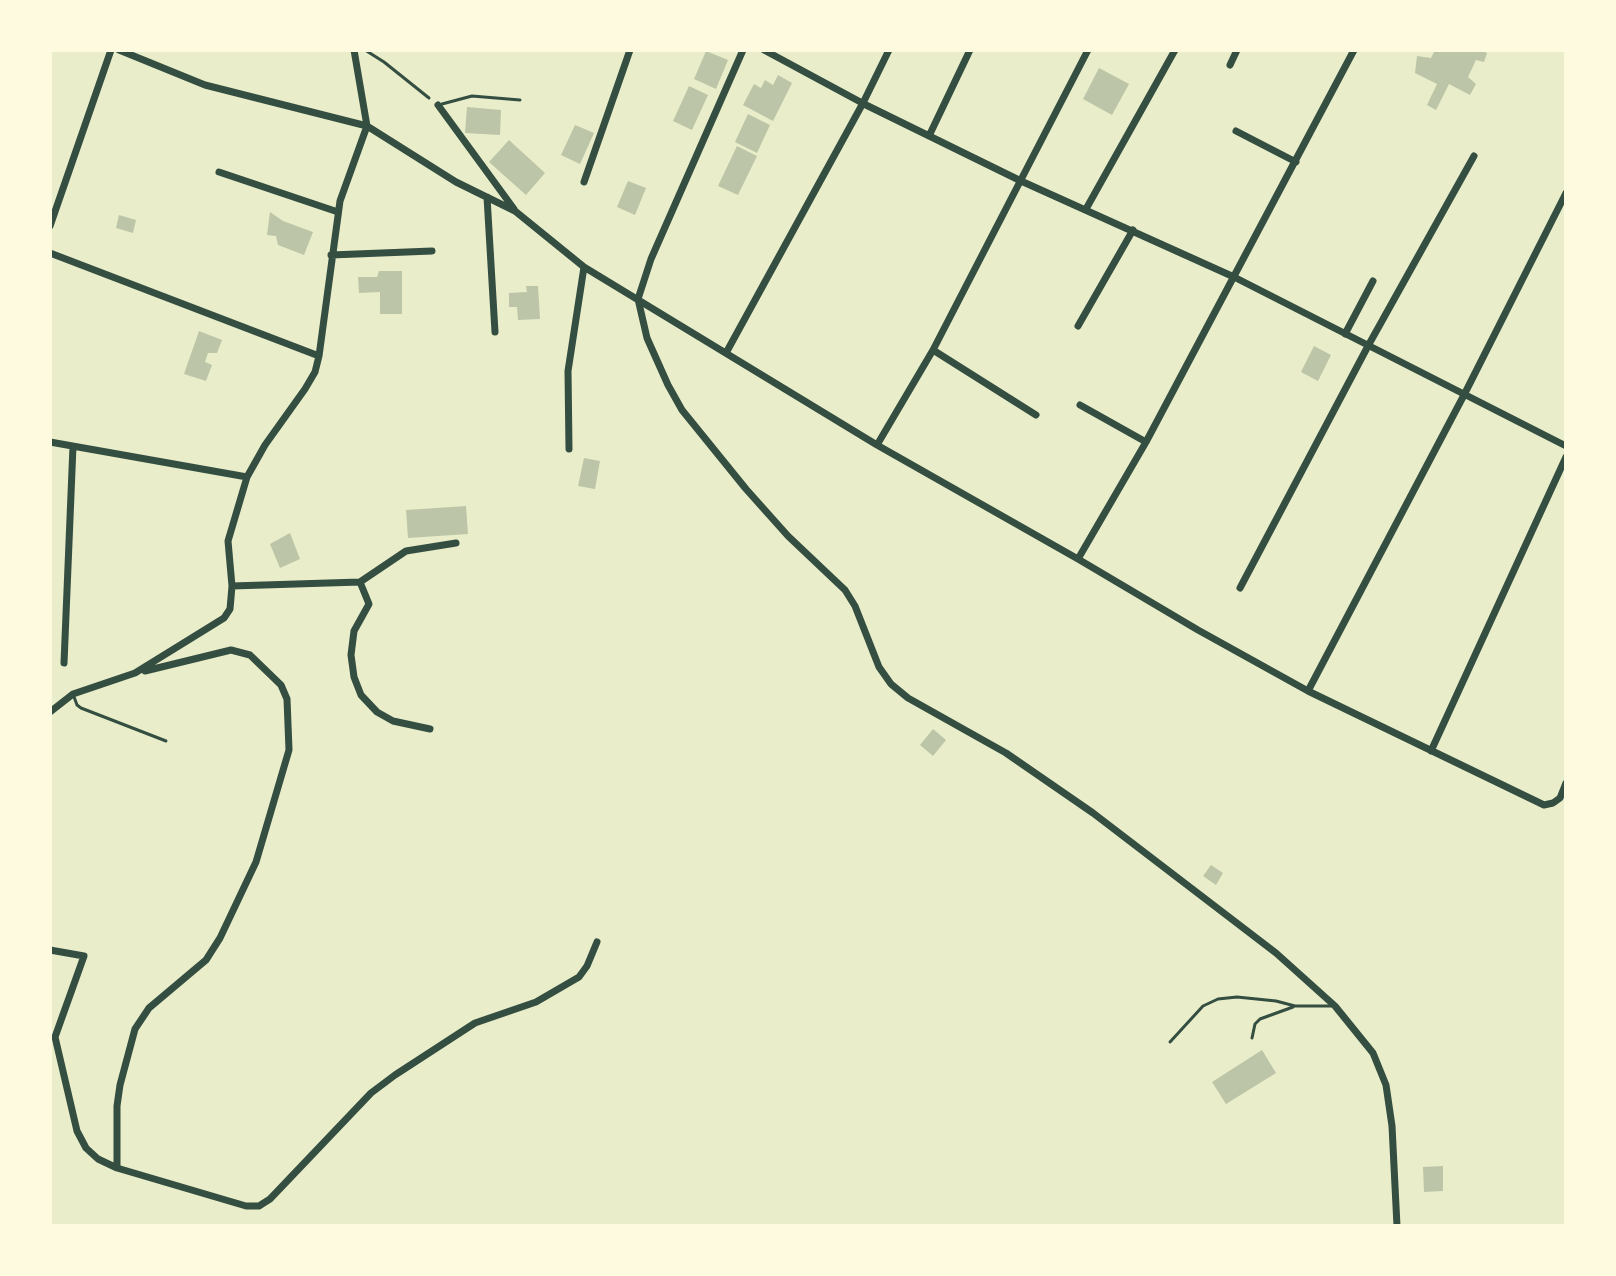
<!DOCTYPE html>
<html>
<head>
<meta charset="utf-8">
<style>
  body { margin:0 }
  #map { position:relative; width:1616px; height:1276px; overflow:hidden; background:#e9edc9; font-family:Georgia,serif }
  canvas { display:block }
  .frame { position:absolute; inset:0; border:52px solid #fefae0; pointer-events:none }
</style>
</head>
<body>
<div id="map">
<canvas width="1616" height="1276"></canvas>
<div class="frame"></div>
</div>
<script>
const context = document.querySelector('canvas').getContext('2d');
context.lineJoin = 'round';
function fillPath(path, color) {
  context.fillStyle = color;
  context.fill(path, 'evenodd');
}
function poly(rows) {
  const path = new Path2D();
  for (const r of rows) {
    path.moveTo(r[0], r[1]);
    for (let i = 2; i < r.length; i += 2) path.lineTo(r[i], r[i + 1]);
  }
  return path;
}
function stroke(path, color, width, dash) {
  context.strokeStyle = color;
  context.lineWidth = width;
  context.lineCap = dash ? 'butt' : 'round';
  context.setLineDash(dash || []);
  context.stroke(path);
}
fillPath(poly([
  [1435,50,1480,50,1487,53,1484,62,1476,60,1468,77,1476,84,1470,95,1449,84,1436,110,1427,105,1437,84,1415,73,1417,56,1431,58],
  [706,51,728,60,716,89,694,79],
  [1099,68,1129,84,1112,115,1083,99],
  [778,75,792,83,773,121,743,105,754,84,761,88,765,80,773,85],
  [689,86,708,95,692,130,673,121],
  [467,107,501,110,500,135,465,133],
  [748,114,770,125,757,153,735,142],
  [575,125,594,133,580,164,561,155],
  [509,140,545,173,526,195,489,162],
  [737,146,757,156,738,195,718,186],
  [628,181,646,188,635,215,617,207],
  [270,212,283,221,313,232,304,255,278,245,276,236,267,235],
  [119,215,136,220,133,233,116,228],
  [379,271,402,271,402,314,380,314,380,292,359,293,358,277,377,277],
  [526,286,538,286,540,319,518,320,517,307,509,307,509,293,527,292],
  [199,331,222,340,217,353,208,353,205,362,212,365,206,381,184,374],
  [1314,346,1331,355,1318,381,1301,372],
  [584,458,600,461,595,489,578,486],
  [466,506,468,534,408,538,406,510],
  [290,533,300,559,280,568,270,544],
  [933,729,946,740,933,756,920,745],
  [1211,865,1223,873,1216,885,1203,876],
  [1262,1050,1276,1073,1226,1104,1212,1082],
  [1443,1166,1443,1191,1424,1192,1423,1167]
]), '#bcc5a7');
stroke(poly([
  [365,50,384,62,429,98]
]), '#344e41', 3);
stroke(poly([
  [442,104,472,96,520,100],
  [73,694,77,705,81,708,166,741],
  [1252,1038,1255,1024,1260,1019,1293,1007],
  [1170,1042,1203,1006,1218,999,1237,997,1276,1001,1295,1006,1331,1006]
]), '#344e41', 3);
stroke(poly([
  [119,50,205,85,367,126,456,182,515,211,584,267,877,445,1078,559,1198,630,1308,691,1544,805,1553,803,1560,798,1566,783],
  [743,50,651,259,638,299,647,338,668,385,682,410,746,489,788,536,845,590,855,606,879,667,891,684,908,698,1006,753,1093,813,1276,953,1335,1006,1373,1053,1386,1085,1392,1126,1397,1226],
  [764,50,866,105,1021,181,1234,277,1566,446],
  [1230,65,1237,50],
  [438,105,514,209],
  [1236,131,1296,162],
  [929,136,970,50],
  [219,172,338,212],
  [584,182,630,50],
  [487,197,495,332],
  [1086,209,1175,50],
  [50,226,111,50],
  [50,253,319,356],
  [331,255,432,251],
  [1078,326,1133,230],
  [1345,334,1373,281],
  [933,350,1036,415],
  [726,353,863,103,889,50],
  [1080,405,1146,442],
  [50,442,247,477],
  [877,445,933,350,1088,50],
  [569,449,568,371,584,267],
  [1078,559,1146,442,1354,50],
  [360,582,369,604,354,631,351,655,354,677,361,695,377,712,393,721,430,729],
  [232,586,360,582,406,551,456,543],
  [1240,588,1368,346,1474,156],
  [64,663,73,446],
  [1308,691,1464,395,1566,193],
  [50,712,73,694,135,673,224,618,230,609,232,586,228,541,247,477,265,445,305,389,315,372,319,356,340,201,367,126,354,50],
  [1431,751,1566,457],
  [50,950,84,956,55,1037,77,1131,86,1148,98,1159,117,1168,246,1206,259,1206,270,1199,371,1093,395,1075,475,1023,536,1002,579,977,587,966,597,942],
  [117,1168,117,1106,120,1085,135,1029,149,1008,206,960,220,938,256,862,289,750,287,699,281,685,250,655,231,650,145,671]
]), '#344e41', 7);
</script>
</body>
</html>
